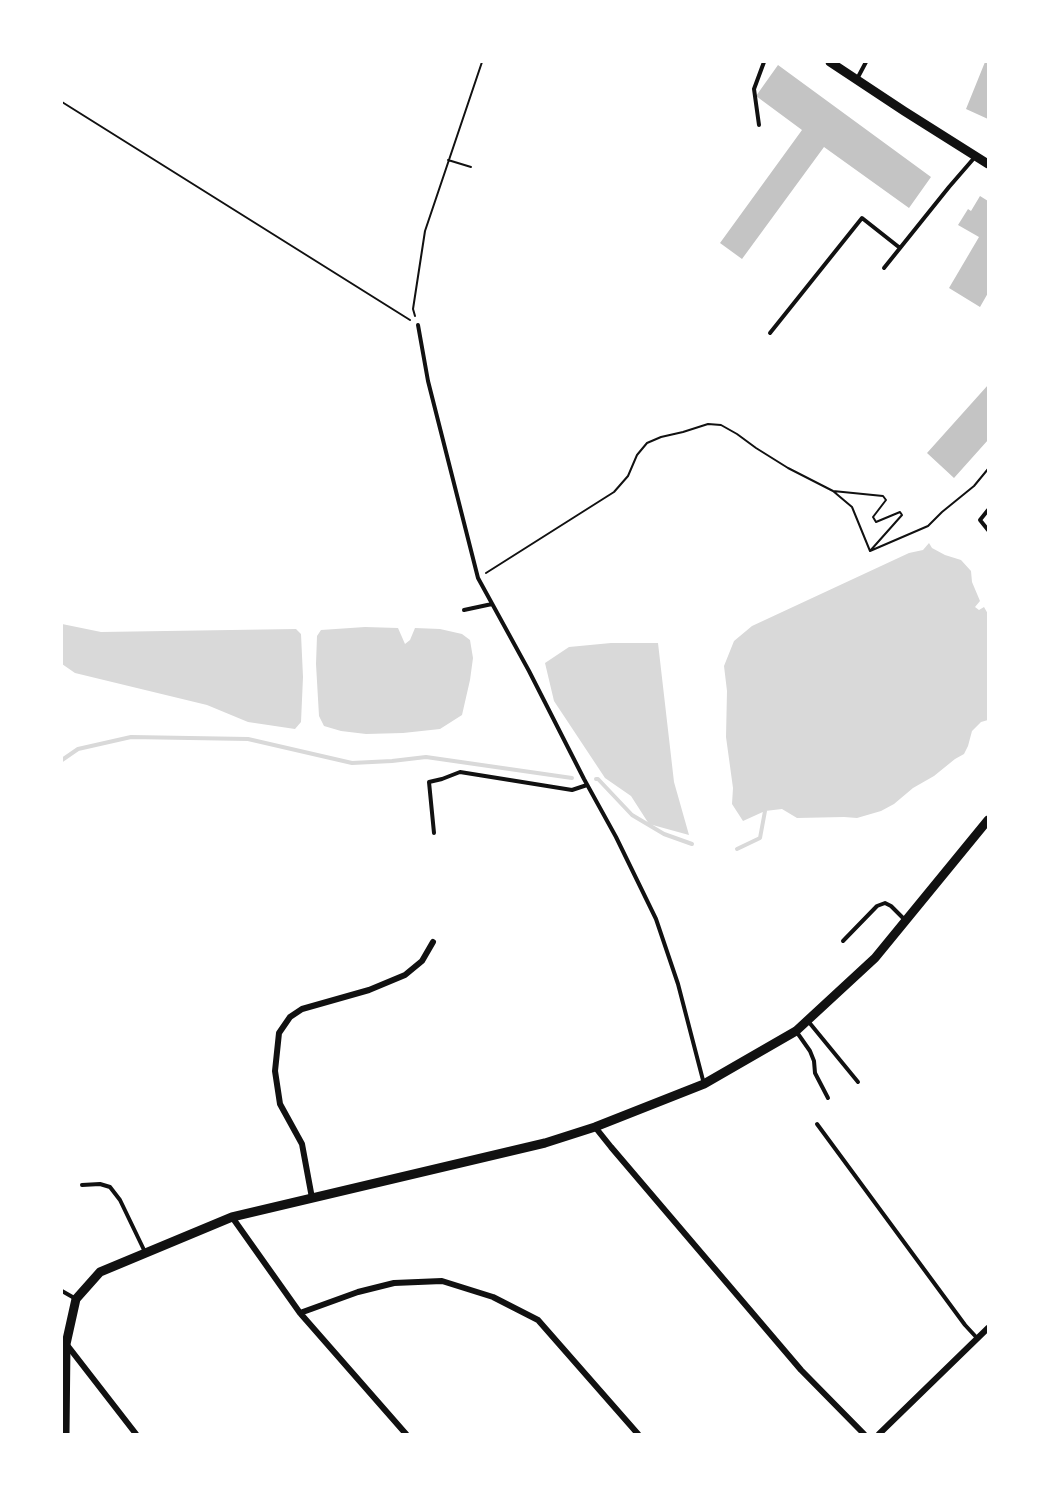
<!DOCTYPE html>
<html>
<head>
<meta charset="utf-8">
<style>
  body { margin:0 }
  #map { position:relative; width:1050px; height:1496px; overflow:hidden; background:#fff; font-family:Helvetica,sans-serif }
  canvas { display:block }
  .frame { position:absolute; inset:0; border:63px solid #fff; pointer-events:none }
</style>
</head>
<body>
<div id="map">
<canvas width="1050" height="1496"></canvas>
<div class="frame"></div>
</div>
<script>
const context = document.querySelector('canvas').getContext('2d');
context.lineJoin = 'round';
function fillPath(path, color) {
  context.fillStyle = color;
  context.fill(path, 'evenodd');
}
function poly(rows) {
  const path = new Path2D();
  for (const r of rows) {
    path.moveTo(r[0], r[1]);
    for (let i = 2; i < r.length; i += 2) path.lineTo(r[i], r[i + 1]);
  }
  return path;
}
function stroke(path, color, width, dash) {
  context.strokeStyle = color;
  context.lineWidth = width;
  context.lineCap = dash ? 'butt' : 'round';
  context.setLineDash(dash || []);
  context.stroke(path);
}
fillPath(poly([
  [929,543,932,548,945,555,961,560,971,571,972,582,980,601,975,607,979,610,984,607,988,614,988,720,981,722,972,731,968,746,964,754,955,759,934,776,913,788,894,804,881,811,857,818,844,817,797,818,782,809,765,811,743,821,732,804,733,788,726,737,727,691,724,666,734,641,752,626,909,553,923,550],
  [62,624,101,632,296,629,301,634,303,677,301,722,295,729,248,722,207,705,75,673,62,664],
  [365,627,398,628,405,644,410,640,415,628,440,629,462,634,470,640,473,658,470,680,462,715,440,729,403,733,366,734,341,731,324,726,319,716,316,664,317,636,321,630],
  [611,643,658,643,674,782,689,835,649,824,631,796,605,778,554,701,545,663,569,647]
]), '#d9d9d9');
stroke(poly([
  [62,760,78,749,131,737,248,739,352,763,392,761,426,757,572,778],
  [596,779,598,779,632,815,664,834,692,844],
  [737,849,760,838,765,811]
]), '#d9d9d9', 4);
fillPath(poly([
  [985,62,988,62,988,119,966,109],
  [778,65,931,177,909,208,824,147,742,259,720,243,802,130,756,96],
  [980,196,988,201,988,293,980,307,949,288,979,237,958,225,968,209,971,211],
  [988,385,988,440,954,478,927,453]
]), '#c4c4c4');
stroke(poly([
  [62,102,410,320],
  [448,160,471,167],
  [415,316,413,309,425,231,482,62],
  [833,491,852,507,870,551],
  [486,573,614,492,628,476,637,455,647,443,661,437,683,432,708,424,721,425,737,434,756,448,788,468,833,491,883,496,886,500,873,517,876,522,900,512,902,515,870,551,928,526,942,512,974,486,988,469]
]), '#111', 2);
stroke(poly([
  [857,79,866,62],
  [759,125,754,89,764,62],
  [884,268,949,187,975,157],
  [418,325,428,381,478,578,529,671,584,779,616,837,656,919,678,984,704,1084],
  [770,333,862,218,900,248],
  [988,510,980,520,988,530],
  [464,610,492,604],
  [434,833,429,782,442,779,460,772,572,790,587,785],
  [843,941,877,906,885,903,891,906,905,920],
  [808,1021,858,1082],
  [796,1031,810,1051,814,1061,815,1073,828,1098],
  [817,1124,965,1325,977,1338],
  [82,1185,100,1184,110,1187,120,1200,145,1252],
  [62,1291,76,1299]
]), '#111', 4);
stroke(poly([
  [595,1127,611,1147,801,1370,864,1434],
  [312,1198,302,1144,280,1104,275,1071,279,1033,290,1017,302,1009,369,990,405,975,422,961,433,942],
  [232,1217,300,1313,406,1434],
  [300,1313,358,1292,394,1283,442,1281,493,1297,538,1320,638,1434],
  [67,1345,136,1434],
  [879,1434,988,1328]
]), '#111', 6);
stroke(poly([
  [830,62,904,111,988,164],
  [65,1434,66,1344,76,1299,100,1272,232,1217,545,1143,595,1127,704,1084,796,1031,875,958,988,820]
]), '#111', 9);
</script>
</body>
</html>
